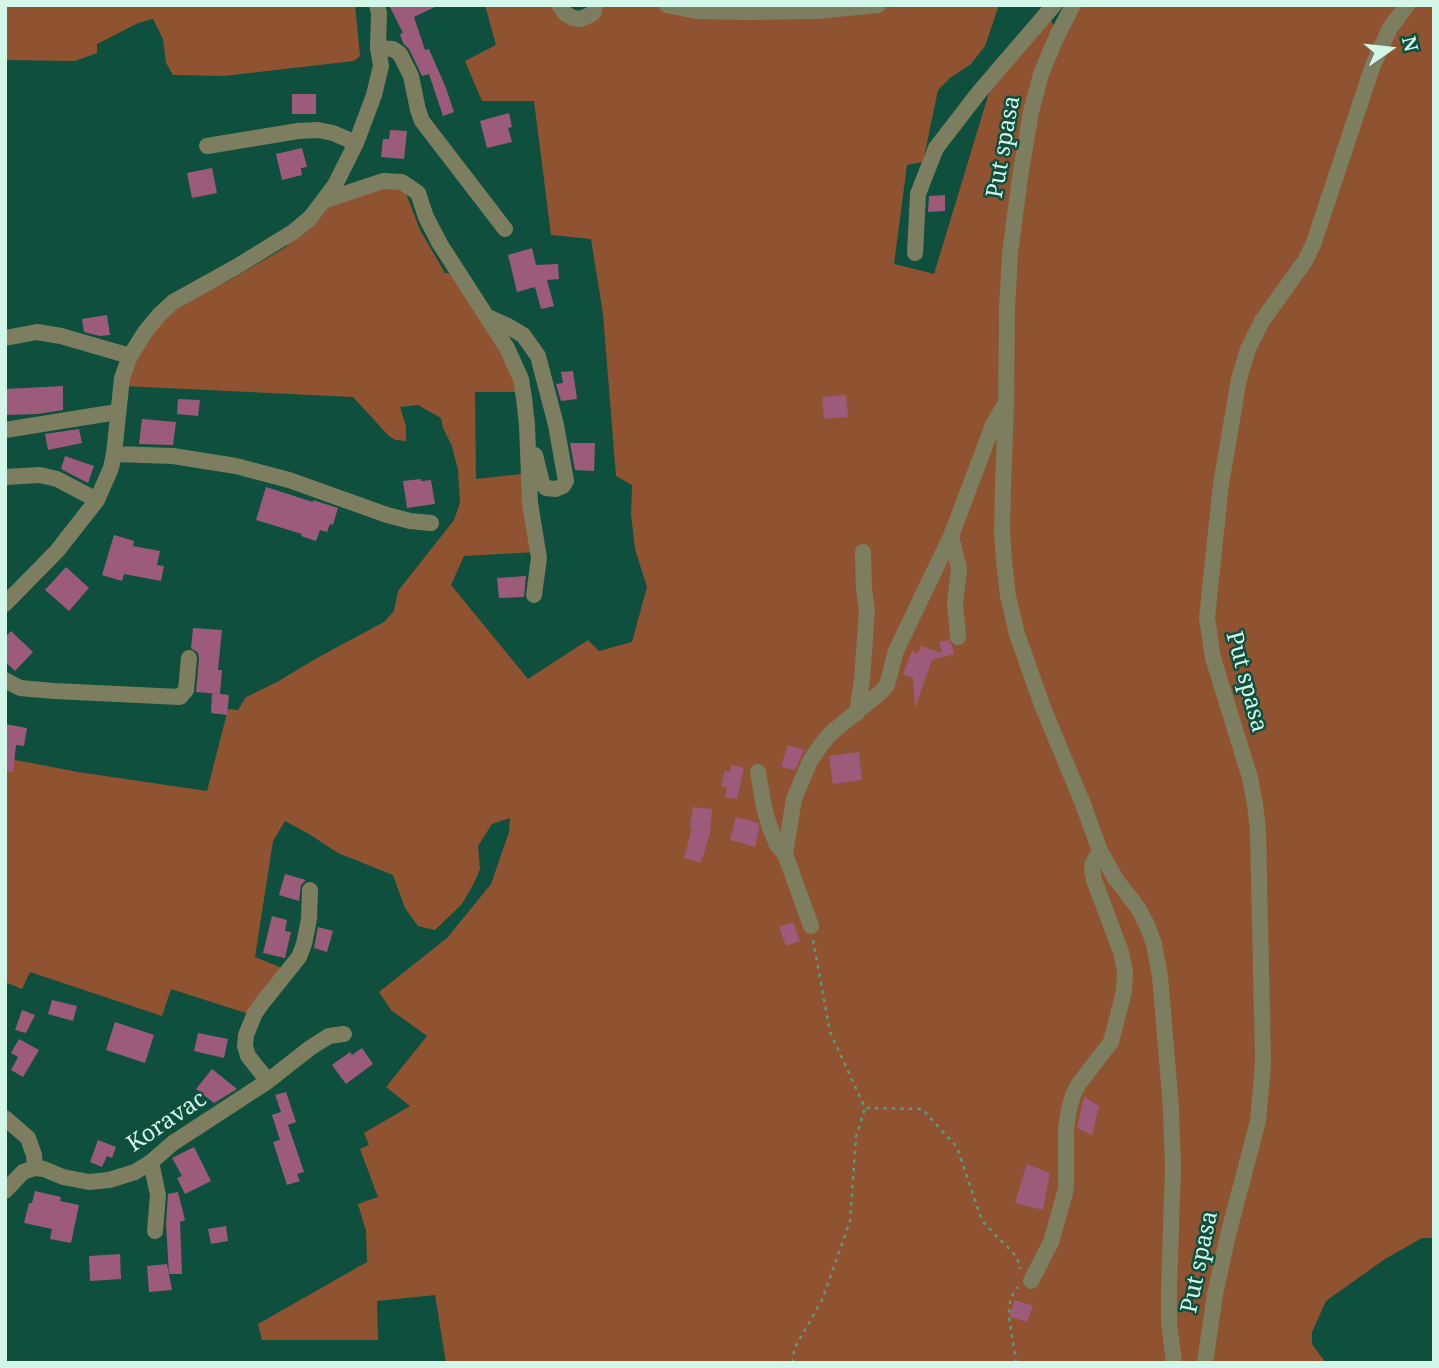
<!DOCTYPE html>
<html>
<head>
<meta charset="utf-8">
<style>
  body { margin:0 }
  #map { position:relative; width:1439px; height:1368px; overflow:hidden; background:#0f4f3d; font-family:"Noto Serif",serif }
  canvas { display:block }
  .frame { position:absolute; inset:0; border:7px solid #d2f7e8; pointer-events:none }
  .north { position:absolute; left:1355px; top:14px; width:70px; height:70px; -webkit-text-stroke:5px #0f4f3d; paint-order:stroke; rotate:76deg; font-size:19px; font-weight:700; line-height:28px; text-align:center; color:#d2f7e8 }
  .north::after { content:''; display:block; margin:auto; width:24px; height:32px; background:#d2f7e8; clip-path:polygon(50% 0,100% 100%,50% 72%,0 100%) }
</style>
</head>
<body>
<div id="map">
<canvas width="1439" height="1368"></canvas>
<div class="frame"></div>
<div class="north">N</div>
</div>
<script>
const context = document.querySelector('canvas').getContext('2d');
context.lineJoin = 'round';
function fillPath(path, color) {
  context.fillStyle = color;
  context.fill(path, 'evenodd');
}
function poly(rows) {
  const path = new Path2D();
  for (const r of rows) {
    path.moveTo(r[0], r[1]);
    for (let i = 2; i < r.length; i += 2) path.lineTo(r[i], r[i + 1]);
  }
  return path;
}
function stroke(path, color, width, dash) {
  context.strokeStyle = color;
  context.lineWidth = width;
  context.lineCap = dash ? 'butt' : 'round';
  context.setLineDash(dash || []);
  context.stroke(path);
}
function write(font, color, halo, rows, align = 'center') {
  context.font = font + ' "Noto Serif",serif';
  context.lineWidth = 5;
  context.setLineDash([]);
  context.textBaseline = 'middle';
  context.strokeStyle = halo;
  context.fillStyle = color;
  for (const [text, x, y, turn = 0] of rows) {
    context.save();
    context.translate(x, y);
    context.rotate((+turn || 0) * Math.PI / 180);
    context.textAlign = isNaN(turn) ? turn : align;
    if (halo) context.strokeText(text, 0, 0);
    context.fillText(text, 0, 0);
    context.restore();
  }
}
fillPath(poly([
  [5,5,355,5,360,56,354,61,224,76,173,75,166,63,163,39,153,19,138,23,97,44,97,53,75,61,5,60],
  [485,5,563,5,572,15,593,5,999,5,985,46,971,64,950,78,938,90,923,162,907,165,894,264,934,274,995,73,1046,14,1056,28,1067,5,1434,5,1434,1238,1422,1238,1385,1259,1326,1301,1312,1332,1312,1344,1326,1363,446,1363,435,1295,377,1301,378,1340,262,1340,258,1324,367,1262,366,1231,358,1204,378,1197,360,1149,369,1145,364,1133,410,1106,386,1087,427,1036,391,1010,379,992,447,938,491,884,509,832,510,818,492,824,478,846,480,869,474,883,462,904,435,930,418,926,405,908,393,875,338,853,309,834,285,821,273,841,255,957,289,971,252,1015,171,989,162,1016,30,972,22,989,5,982,5,758,78,772,207,791,228,709,238,710,246,697,277,682,317,658,384,622,394,611,398,591,454,520,460,503,458,470,452,446,443,428,441,418,418,405,400,407,406,426,406,441,395,440,388,435,353,397,123,386,136,352,170,310,232,279,286,247,329,203,395,182,404,188,420,230,445,273,455,273,509,350,522,392,475,392,476,479,530,473,536,552,464,556,451,585,528,679,588,640,599,651,632,642,647,587,635,549,631,514,632,485,616,476,603,314,591,239,551,235,534,101,482,101,465,61,496,45]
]), '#8f5331');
fillPath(poly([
  [389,5,439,5,414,17,425,50,429,49,446,88,454,112,443,116,429,74,422,76,409,49,403,43,400,34,403,33],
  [292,94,316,94,316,114,292,114],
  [509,113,512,127,508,128,512,142,487,148,480,121],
  [390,130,407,131,404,159,381,157,383,139,389,139],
  [302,148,307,167,301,168,302,175,282,180,276,154],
  [212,168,217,193,192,198,187,173],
  [945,195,945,211,928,212,929,196],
  [532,248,536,265,558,264,559,279,547,280,554,306,541,309,535,287,517,292,508,255],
  [107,315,110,335,100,336,84,332,82,319],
  [573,371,577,399,561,401,556,384,563,383,561,372],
  [63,386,63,410,37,414,5,415,5,389],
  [846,395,848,417,824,419,822,397],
  [178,399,200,400,198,416,177,414],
  [142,419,176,422,173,445,139,444],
  [79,429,82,443,48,450,45,434],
  [570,443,595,443,594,471,575,470],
  [65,456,94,466,88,483,61,469],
  [421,479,421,481,431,480,435,504,407,508,403,481],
  [266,487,313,502,313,500,338,508,333,525,330,524,327,532,320,530,316,541,301,536,302,534,256,520],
  [114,535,134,541,133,546,160,551,157,565,164,566,161,581,124,574,122,581,102,575],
  [66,567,89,588,69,611,45,590],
  [526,576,524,597,499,598,497,578],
  [193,628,222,630,218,670,222,670,220,694,196,692,199,658,198,653,191,648],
  [11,631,33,652,15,671,5,662,5,637],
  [948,640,952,645,954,654,932,660,915,708,913,678,903,674,912,651,918,654,921,646,942,653,939,642],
  [212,693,229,695,227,715,211,713],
  [5,724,27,728,24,746,16,745,13,772,5,771],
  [788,745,804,750,795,770,781,767],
  [859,752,862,780,833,784,829,756],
  [731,765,744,768,737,799,725,797,727,788,721,786,725,771,730,772],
  [693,807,712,809,710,833,701,863,684,858,692,828,690,827],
  [736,817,758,823,759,829,755,847,730,840],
  [285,874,306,880,301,885,299,901,279,895],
  [272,916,287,920,285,931,291,932,285,958,263,953],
  [793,922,800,941,786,946,779,927],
  [318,927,333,931,327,952,314,948],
  [52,1000,77,1006,73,1021,48,1014],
  [22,1010,35,1015,26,1033,15,1030],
  [115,1022,154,1035,145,1063,106,1050],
  [198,1033,228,1039,224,1058,194,1051],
  [19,1039,39,1050,23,1077,11,1070,18,1057,11,1053],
  [362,1048,373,1064,346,1084,332,1065,350,1052,352,1055],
  [212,1069,237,1089,214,1103,196,1089],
  [286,1092,296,1122,288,1125,304,1172,297,1174,300,1181,287,1185,273,1142,280,1140,272,1115,281,1112,275,1095],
  [1084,1097,1099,1106,1092,1135,1077,1128],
  [98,1140,116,1147,112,1158,107,1156,102,1167,90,1162],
  [194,1147,211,1181,185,1194,177,1178,182,1176,172,1158],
  [1027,1164,1050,1173,1043,1210,1015,1203],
  [35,1191,61,1197,60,1201,79,1205,71,1243,50,1239,52,1229,24,1223,29,1203,32,1203],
  [178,1192,185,1220,180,1222,182,1274,169,1274,166,1224,168,1194],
  [226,1226,228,1241,211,1244,208,1229],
  [120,1254,121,1279,90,1281,89,1256],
  [167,1264,172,1290,149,1292,147,1266],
  [1015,1300,1033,1306,1027,1322,1009,1316]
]), '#9d5b7c');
stroke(poly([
  [813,940,830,1032,865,1108,922,1109,957,1147,982,1221,1017,1257,1020,1269],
  [793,1363,794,1349,822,1300,850,1221,856,1137,865,1108],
  [1016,1363,1009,1316,1009,1306,1013,1294,1018,1287]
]), '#619685', 2.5, [3.5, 5]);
stroke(poly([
  [559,5,566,14,573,18,580,19,590,15,593,13,595,5],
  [667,5,696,11,747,12,817,11,878,5],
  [1073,5,1056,38,1041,74,1031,112,1020,177,1010,254,1007,309,1006,402,1003,487,1002,532,1004,562,1008,596,1017,634,1042,705,1083,804,1100,851,1115,878,1138,908,1147,925,1154,944,1160,976,1171,1108,1173,1168,1169,1290,1169,1322,1174,1363],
  [378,48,393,49,400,54,411,76,418,110,422,121,505,229],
  [207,146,298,131,318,130,333,133,356,143],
  [323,201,383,181,402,182,418,193,426,217,440,244,507,348,521,379,524,398,527,425,530,503,539,558,534,595],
  [915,253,918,194,936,148,980,91,1054,5],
  [488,317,506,325,523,335,538,356,556,425,566,481,563,486,556,489,546,488,542,483,535,455],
  [5,338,37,332,61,336,130,356],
  [5,430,117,412],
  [114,454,173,456,236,466,289,480,387,515,410,521,431,523],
  [5,477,40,475,57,479,97,500],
  [951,536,959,569,955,603,958,637],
  [5,604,57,551,97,500,111,468,114,454,122,378,130,356,145,332,159,315,173,302,236,267,293,232,310,218,335,185,356,143,374,95,381,66,378,48,379,13,377,5],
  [5,680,20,688,54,691,180,697,186,690,189,658],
  [857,713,862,679,867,611,864,589,863,552],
  [758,772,764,807,770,828,777,845,785,854],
  [811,926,785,854,794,799,810,761,821,745,831,733,882,691,887,685,896,651,951,536,993,425,1005,404],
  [268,1081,248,1056,245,1046,246,1035,255,1013,263,1002,299,957,304,944,309,919,310,890],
  [5,1118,28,1138,34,1155,35,1168],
  [151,1162,158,1195,155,1231],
  [5,1191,23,1172,35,1168,44,1169,63,1177,89,1182,109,1180,135,1172,151,1162,173,1143,268,1081,310,1048,329,1036,344,1034],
  [1031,1281,1051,1242,1066,1189,1066,1128,1069,1109,1073,1095,1078,1085,1111,1042,1124,991,1125,971,1121,952,1094,880,1092,870,1093,863,1100,851],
  [1205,1363,1215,1294,1228,1235,1258,1121,1263,1063,1258,831,1255,804,1250,778,1213,658,1207,618,1221,484,1239,379,1248,349,1262,321,1305,261,1313,245,1373,65,1390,28,1407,5]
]), '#7d7e60', 16);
write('23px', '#d2f7e8', '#0f4f3d', [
  ["Put spasa",1004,147,-80],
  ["Put spasa",1246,682,75],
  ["Koravac",167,1122,-34],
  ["Put spasa",1200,1262,-78]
]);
</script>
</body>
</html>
